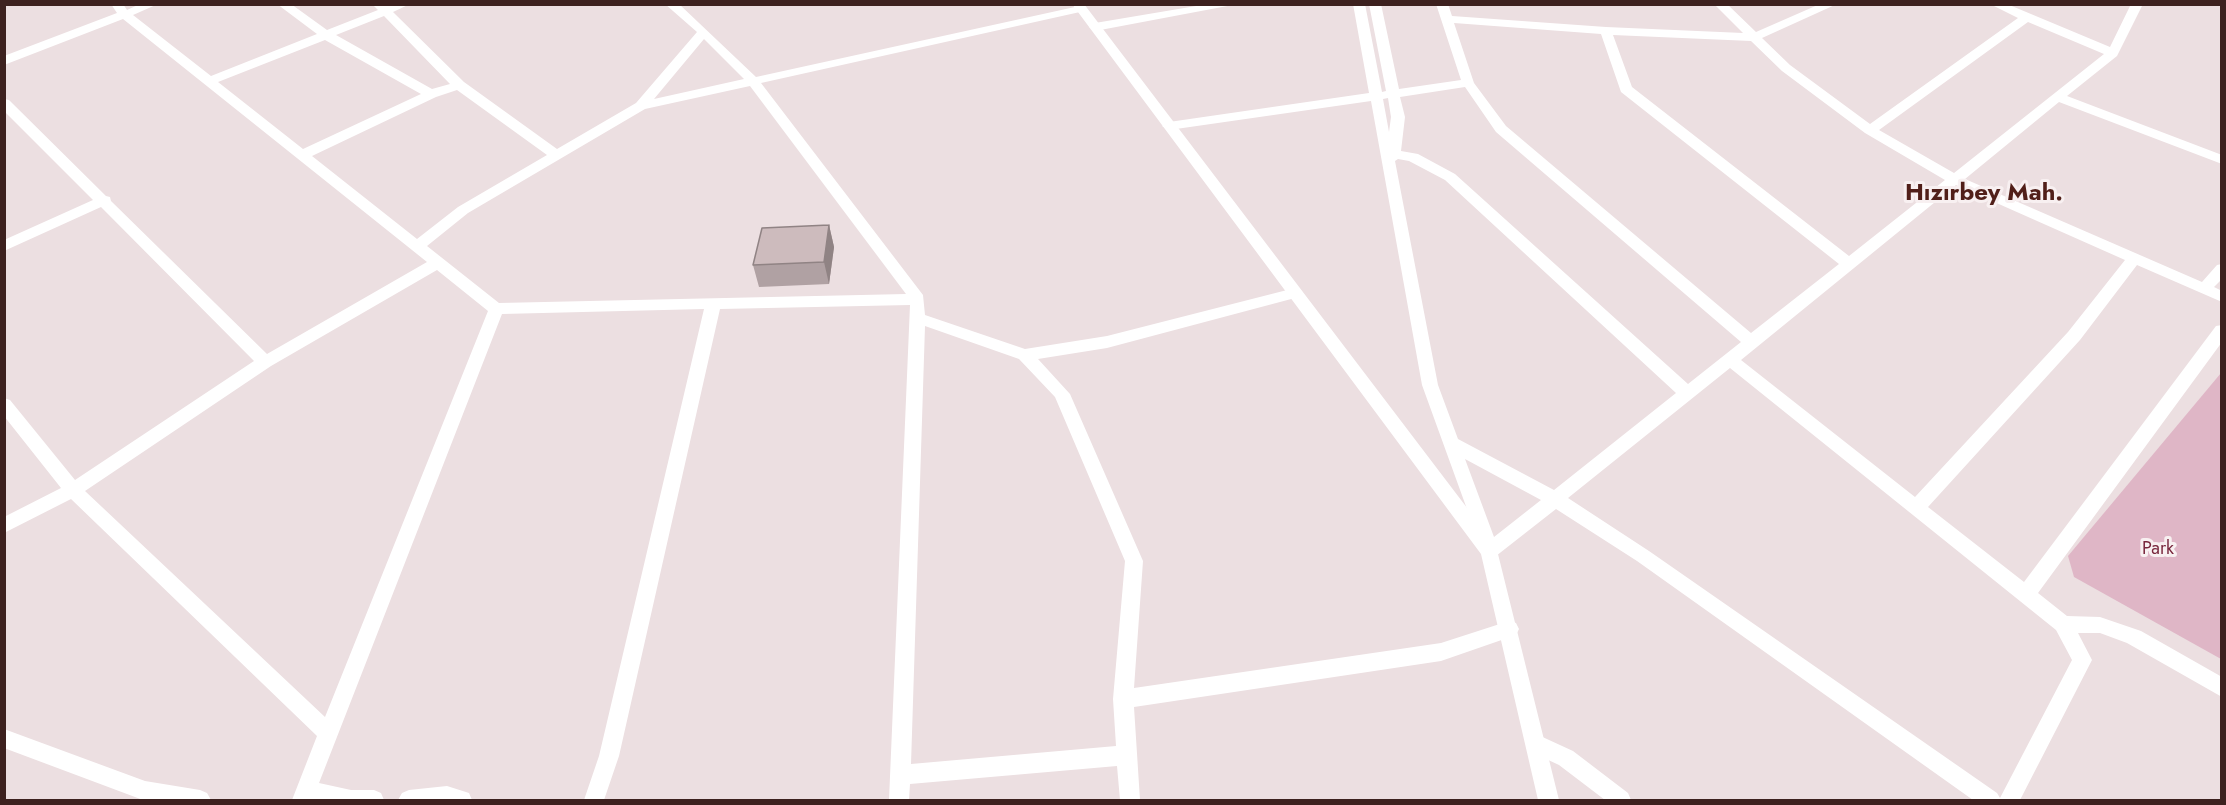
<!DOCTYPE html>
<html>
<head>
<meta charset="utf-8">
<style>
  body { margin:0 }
  #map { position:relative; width:2226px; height:805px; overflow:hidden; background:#ecdfe1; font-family:Jost,sans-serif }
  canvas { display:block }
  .frame { position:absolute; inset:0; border:6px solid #3d211f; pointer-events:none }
</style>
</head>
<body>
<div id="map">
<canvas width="2226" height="805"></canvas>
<div class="frame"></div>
</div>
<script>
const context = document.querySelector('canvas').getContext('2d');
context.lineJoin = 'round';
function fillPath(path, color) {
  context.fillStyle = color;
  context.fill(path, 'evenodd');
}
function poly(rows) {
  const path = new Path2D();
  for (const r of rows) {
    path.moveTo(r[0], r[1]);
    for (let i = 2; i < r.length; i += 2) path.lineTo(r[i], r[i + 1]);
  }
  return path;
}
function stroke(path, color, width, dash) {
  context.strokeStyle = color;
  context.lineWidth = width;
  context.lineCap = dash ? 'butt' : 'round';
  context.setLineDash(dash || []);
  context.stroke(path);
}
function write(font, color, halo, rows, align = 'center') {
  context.font = font + ' Jost,sans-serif';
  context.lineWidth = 6;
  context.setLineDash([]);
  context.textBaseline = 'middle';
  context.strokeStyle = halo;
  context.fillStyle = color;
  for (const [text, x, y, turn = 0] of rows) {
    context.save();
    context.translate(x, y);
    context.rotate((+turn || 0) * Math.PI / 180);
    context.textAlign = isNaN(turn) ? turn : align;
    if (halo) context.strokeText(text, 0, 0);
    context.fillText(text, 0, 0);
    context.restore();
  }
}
fillPath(poly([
  [2221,373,2221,659,2074,577,2068,556]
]), '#dfb6c6');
fillPath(poly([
  [111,4,123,4,127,10,140,4,158,4,133,15,211,76,317,34,277,4,291,4,327,30,378,10,372,4,410,4,393,12,464,82,557,149,636,103,697,32,665,4,679,4,756,77,1084,5,1084,11,1080,12,761,83,923,295,925,315,1025,349,1107,336,1295,288,1300,289,1303,293,1300,297,1295,298,1107,348,1038,359,1070,394,1143,561,1134,688,1441,643,1509,621,1516,623,1519,629,1516,635,1441,661,1134,707,1140,800,1120,800,1117,766,910,784,909,800,889,800,910,305,720,309,619,756,604,800,584,800,599,756,704,309,502,314,319,783,351,790,374,790,381,793,384,800,292,800,317,736,71,499,4,533,4,517,61,488,4,416,4,398,10,400,75,480,254,361,101,207,4,251,4,240,93,200,4,111,4,99,9,100,106,196,110,197,111,201,267,354,427,262,123,19,4,65,4,56,117,13,111,4],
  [384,16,450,84,432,89,336,35,384,16],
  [704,39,744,79,654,99,704,39],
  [325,40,421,94,303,149,218,82,325,40],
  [750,86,906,294,499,303,427,246,468,213,645,109,750,86],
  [457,90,547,155,458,207,417,239,312,156,436,97,457,90],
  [437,270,488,311,325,717,85,491,271,366,437,270],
  [925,326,1019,359,1055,397,1125,561,1113,699,1116,746,911,764,925,326],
  [1208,4,1238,4,1095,31,1089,27,1095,23,1208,4],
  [1353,4,1365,4,1382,92,1386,91,1369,4,1381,4,1399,89,1461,80,1436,4,1448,4,1452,16,1606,27,1743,33,1714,4,1727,4,1756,32,1820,4,1837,4,1762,38,1790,65,1870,124,2018,18,1990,4,2007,4,2110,47,2131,4,2143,4,2117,56,2067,96,2222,155,2222,164,2059,102,1965,179,2202,282,2217,265,2222,264,2222,279,2214,287,2222,291,2222,302,2137,265,2080,340,1928,507,2024,582,2216,326,2222,325,2222,342,2038,593,2067,616,2100,617,2141,631,2222,677,2222,697,2127,643,2100,633,2078,633,2092,660,2020,800,1973,800,1637,561,1556,509,1496,556,1490,559,1484,556,1422,385,1371,101,1169,130,1162,126,1169,122,1369,93,1353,4],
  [2028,22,2104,54,1954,173,1879,130,2028,22],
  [1454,23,1601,34,1621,92,1839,264,1751,333,1506,126,1474,83,1454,23],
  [1613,35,1751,41,1782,71,1865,133,1945,180,1849,256,1632,87,1613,35],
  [1465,87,1496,132,1741,342,1688,384,1455,174,1418,154,1401,151,1405,117,1400,97,1465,87],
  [1388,98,1391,117,1389,132,1383,99,1388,98],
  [1398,159,1409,161,1445,180,1676,393,1554,490,1458,439,1438,385,1395,161,1398,159],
  [1956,185,2125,260,2068,332,1915,497,1741,360,1956,185],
  [1730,368,2056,630,2072,660,2000,798,1997,793,1649,551,1568,498,1730,368],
  [1465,459,1541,500,1494,537,1465,459],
  [4,729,145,781,200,790,207,793,211,800,143,800,4,748,4,729],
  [1536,734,1573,751,1628,793,1631,800,1605,800,1559,765,1529,751,1526,744,1529,737,1536,734],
  [447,786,469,793,472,800,398,800,402,793,409,790,447,786]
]), '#fff');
fillPath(poly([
  [1072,4,1084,4,1496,546,1559,800,1538,800,1481,554,1072,4]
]), '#fff');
fillPath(poly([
  [829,225,834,247,829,284,759,287,753,265]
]), '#b0a1a3');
fillPath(poly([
  [829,225,834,247,829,284,824,262]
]), '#908384');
const building = poly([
  [829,225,824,262,753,265,762,228,829,225]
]);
fillPath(building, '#cdbbbd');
stroke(building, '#908384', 1.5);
write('18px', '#78263c', '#f8f0f1', [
  ["Park",2158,550]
]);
write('bold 24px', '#511f19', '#f8f0f1', [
  ["Hızırbey Mah.",1984,194]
]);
</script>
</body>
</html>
